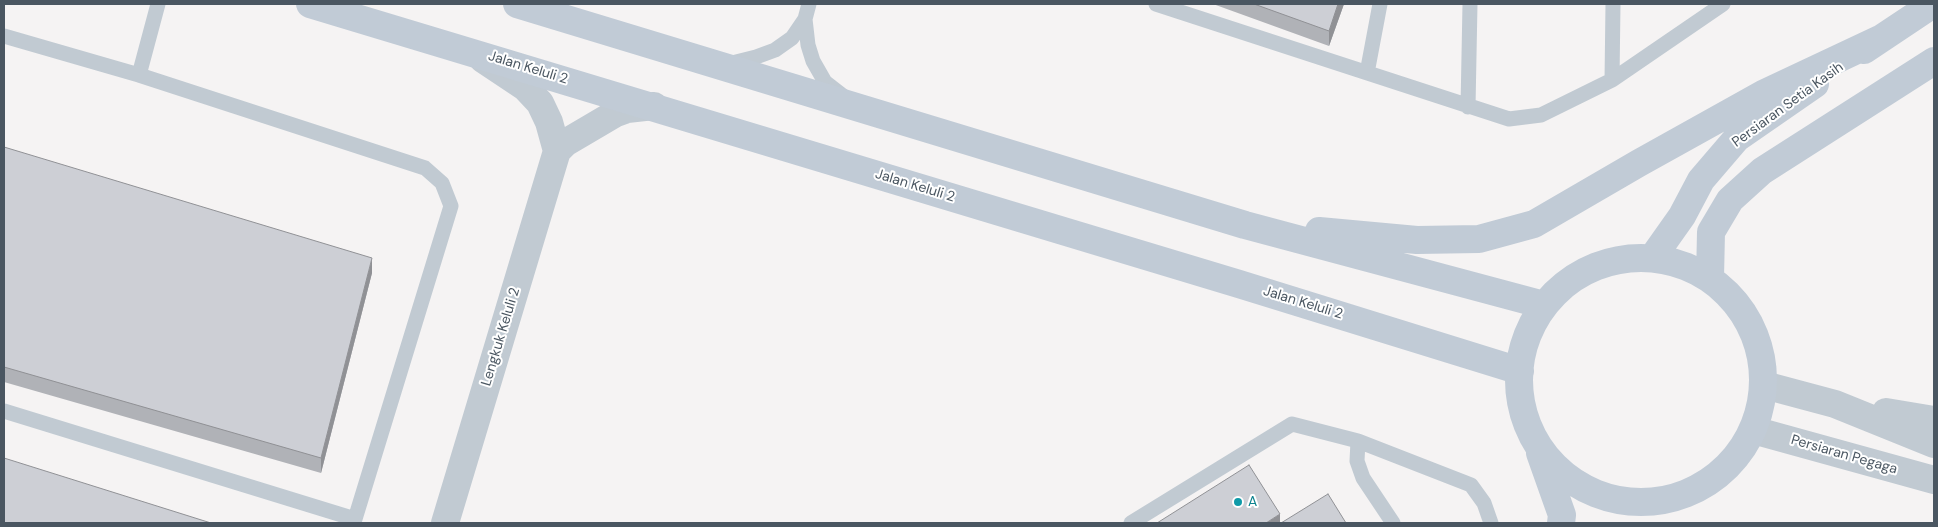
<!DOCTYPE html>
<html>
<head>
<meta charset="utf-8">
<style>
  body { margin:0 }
  #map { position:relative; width:1938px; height:527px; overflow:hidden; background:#f5f3f3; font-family:"DM Sans",sans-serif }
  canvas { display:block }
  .frame { position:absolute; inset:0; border:5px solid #4a5661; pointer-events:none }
</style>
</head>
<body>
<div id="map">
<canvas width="1938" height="527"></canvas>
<div class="frame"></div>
</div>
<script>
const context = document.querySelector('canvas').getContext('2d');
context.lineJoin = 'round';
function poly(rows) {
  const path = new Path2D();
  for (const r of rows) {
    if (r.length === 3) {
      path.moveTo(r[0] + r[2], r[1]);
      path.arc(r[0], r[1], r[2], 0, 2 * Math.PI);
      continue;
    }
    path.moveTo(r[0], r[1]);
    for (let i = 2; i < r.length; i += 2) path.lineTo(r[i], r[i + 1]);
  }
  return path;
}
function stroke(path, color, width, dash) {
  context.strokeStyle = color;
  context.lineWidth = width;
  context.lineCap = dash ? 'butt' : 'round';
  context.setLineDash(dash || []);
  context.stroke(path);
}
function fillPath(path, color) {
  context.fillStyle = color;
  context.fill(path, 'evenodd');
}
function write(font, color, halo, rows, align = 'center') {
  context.font = font + ' "DM Sans",sans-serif';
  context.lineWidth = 4;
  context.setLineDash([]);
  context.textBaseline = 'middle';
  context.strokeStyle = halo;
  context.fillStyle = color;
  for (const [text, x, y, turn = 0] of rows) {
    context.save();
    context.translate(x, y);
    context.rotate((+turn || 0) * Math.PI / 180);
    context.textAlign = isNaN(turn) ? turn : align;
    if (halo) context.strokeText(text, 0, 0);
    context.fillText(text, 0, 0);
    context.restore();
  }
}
stroke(poly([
  [809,4,805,19,808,45,813,61,825,82,843,96],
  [1156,4,1509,119,1541,115,1612,80,1723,4],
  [4,36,139,75,425,168,442,183,451,206,355,519],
  [728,64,756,57,775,50,792,38,805,19],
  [1367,73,1380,4],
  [139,75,158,4],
  [1612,80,1613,4],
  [1468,107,1470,4],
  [4,411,355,519,353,523],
  [1358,441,1357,461,1363,478,1393,523],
  [1131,523,1292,424,1358,441,1471,485,1484,503,1491,523]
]), '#c1cad2', 15);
stroke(poly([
  [483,59,525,87,540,103,549,122,557,151],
  [1764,385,1835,404,1934,444],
  [1886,412,1934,420],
  [1753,430,1934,480],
  [445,523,557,151,565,143,616,113,627,109,654,106]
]), '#c1cad2', 28);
stroke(poly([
  [310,4,1239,284,1520,371],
  [517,4,1245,225,1544,305],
  [1864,50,1933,4],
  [1319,231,1417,240,1479,239,1534,224,1639,163,1763,94,1880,39],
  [1653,257,1682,216,1701,180,1737,138,1815,84],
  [1641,380,122],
  [1710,278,1711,232,1730,200,1762,171,1934,61],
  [1540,453,1562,515,1561,523]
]), '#c1cbd6', 28);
fillPath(poly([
  [1213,4,1344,4,1329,46],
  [4,147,372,273,321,473,4,382]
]), '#b0b2b7');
fillPath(poly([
  [1338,4,1344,4,1329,46,1329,31],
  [372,258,372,273,321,473,321,458],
  [1280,514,1280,523,1266,523]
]), '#909195');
const building = poly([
  [1254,4,1338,4,1329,31,1254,4],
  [4,147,372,258,321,458,4,367,4,147],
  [4,458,211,523,4,523,4,458],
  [1249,465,1280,514,1266,523,1157,523,1249,465],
  [1328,494,1346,523,1281,523,1328,494]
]);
fillPath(building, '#cdcfd5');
stroke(building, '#909195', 1);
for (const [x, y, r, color] of [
  [1238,502,5,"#0f9aa8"]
]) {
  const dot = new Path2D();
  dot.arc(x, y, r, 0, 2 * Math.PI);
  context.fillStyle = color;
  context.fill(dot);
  stroke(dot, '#fff', 2);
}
write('14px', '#4a5661', '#fff', [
  ["Jalan Keluli 2",528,68,17],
  ["Persiaran Setia Kasih",1788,105,-36],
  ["Jalan Keluli 2",915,186,17],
  ["Jalan Keluli 2",1303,303,17],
  ["Lengkuk Keluli 2",501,337,-73],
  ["Persiaran Pegaga",1844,455,16]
]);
write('14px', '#0d838f', '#fff', [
  ["A",1248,502]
], 'left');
</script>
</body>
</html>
